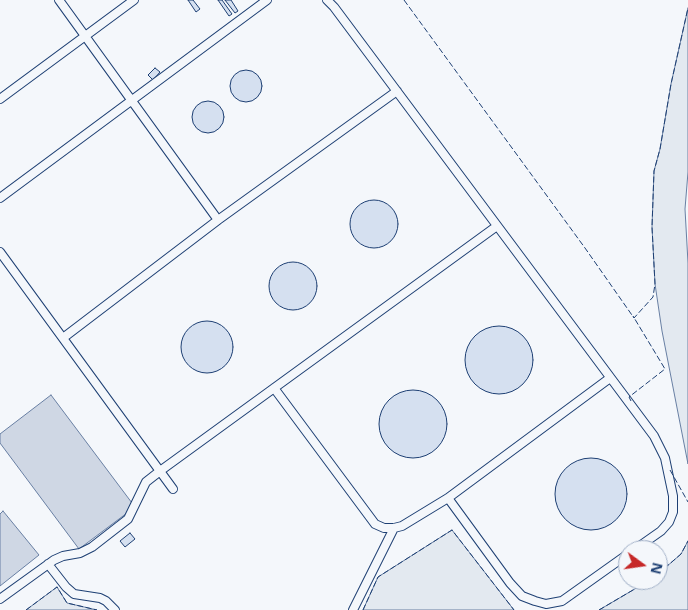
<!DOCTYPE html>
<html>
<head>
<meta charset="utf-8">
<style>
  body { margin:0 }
  #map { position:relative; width:688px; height:610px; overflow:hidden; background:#f4f7fb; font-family:"Open Sans",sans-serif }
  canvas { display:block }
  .north { position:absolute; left:618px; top:540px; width:50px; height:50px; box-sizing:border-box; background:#f4f7fb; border:1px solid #9eadc5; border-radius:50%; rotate:104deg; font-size:14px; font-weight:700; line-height:20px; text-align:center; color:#1d3f73 }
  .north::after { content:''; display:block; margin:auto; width:18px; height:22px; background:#c62828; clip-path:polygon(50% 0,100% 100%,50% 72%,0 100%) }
</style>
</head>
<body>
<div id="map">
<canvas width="688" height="610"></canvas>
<div class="north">N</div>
</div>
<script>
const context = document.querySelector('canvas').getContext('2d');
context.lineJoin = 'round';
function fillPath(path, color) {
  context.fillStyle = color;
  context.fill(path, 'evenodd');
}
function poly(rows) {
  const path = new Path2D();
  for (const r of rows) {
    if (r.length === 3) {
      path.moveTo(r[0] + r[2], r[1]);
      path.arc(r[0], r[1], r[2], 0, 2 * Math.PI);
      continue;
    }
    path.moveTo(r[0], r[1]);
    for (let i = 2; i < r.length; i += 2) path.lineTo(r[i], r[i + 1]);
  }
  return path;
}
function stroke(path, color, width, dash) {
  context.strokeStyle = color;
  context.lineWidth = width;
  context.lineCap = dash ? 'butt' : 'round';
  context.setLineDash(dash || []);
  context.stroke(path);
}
const green = poly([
  [688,8,688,172,685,209,688,263,688,464,662,331,655,284,652,227,654,171,660,149,671,84,688,8],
  [452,530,514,610,363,610,378,577,452,530],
  [688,541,688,610,599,610,650,580,658,580,658,574,681,554,688,541],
  [57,587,67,603,97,610,26,610,57,587]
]);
fillPath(green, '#e3e9f0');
stroke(green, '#687fa3', 1);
const water = poly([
  [51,395,135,507,79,549,0,443,0,434,51,395],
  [3,511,39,555,0,586,0,514,3,511]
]);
fillPath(water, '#cfd7e4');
stroke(water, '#687fa3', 1);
const building = poly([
  [188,0,193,0,200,9,196,12,188,0],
  [218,0,222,0,232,14,229,16,218,0],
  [225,0,231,0,238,11,235,13,225,0],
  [155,68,160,72,153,80,148,75,155,68],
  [246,86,16],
  [208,117,16],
  [374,224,24],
  [293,286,24],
  [207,347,26],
  [499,360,34],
  [413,424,34],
  [591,494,36],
  [130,533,135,539,125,547,120,541,130,533]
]);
fillPath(building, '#d5e0f0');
stroke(building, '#1d3f73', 1);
const minor = poly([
  [59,0,218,220],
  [327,0,334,7,654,436,665,458,673,496,673,512,669,522,661,531,634,550],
  [0,99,134,0],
  [0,198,267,0],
  [0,252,173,489],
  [63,338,218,220,397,91],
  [274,388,375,524,384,528,394,528,402,526,448,498,610,378],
  [448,498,510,583,522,596,535,601,546,604,562,601,628,554],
  [48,564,66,587,74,594,100,598,106,601,115,610],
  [0,599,54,560,63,556,80,553,92,547,128,519,146,482,160,471,497,226],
  [353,610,394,528]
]);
stroke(minor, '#1d3f73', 10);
stroke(minor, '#f4f7fb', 8);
stroke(poly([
  [404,0,585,248,634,318,653,297,655,284,652,227,654,171,660,149,671,84,688,8],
  [631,401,629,397,665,369,633,316],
  [670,470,688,502],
  [658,574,681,554,688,541],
  [26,610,57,587,67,603,97,610],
  [363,610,378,577,452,530,514,610],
  [599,610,650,580]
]), '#1d3f73', 1, [6, 2.5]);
</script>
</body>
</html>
